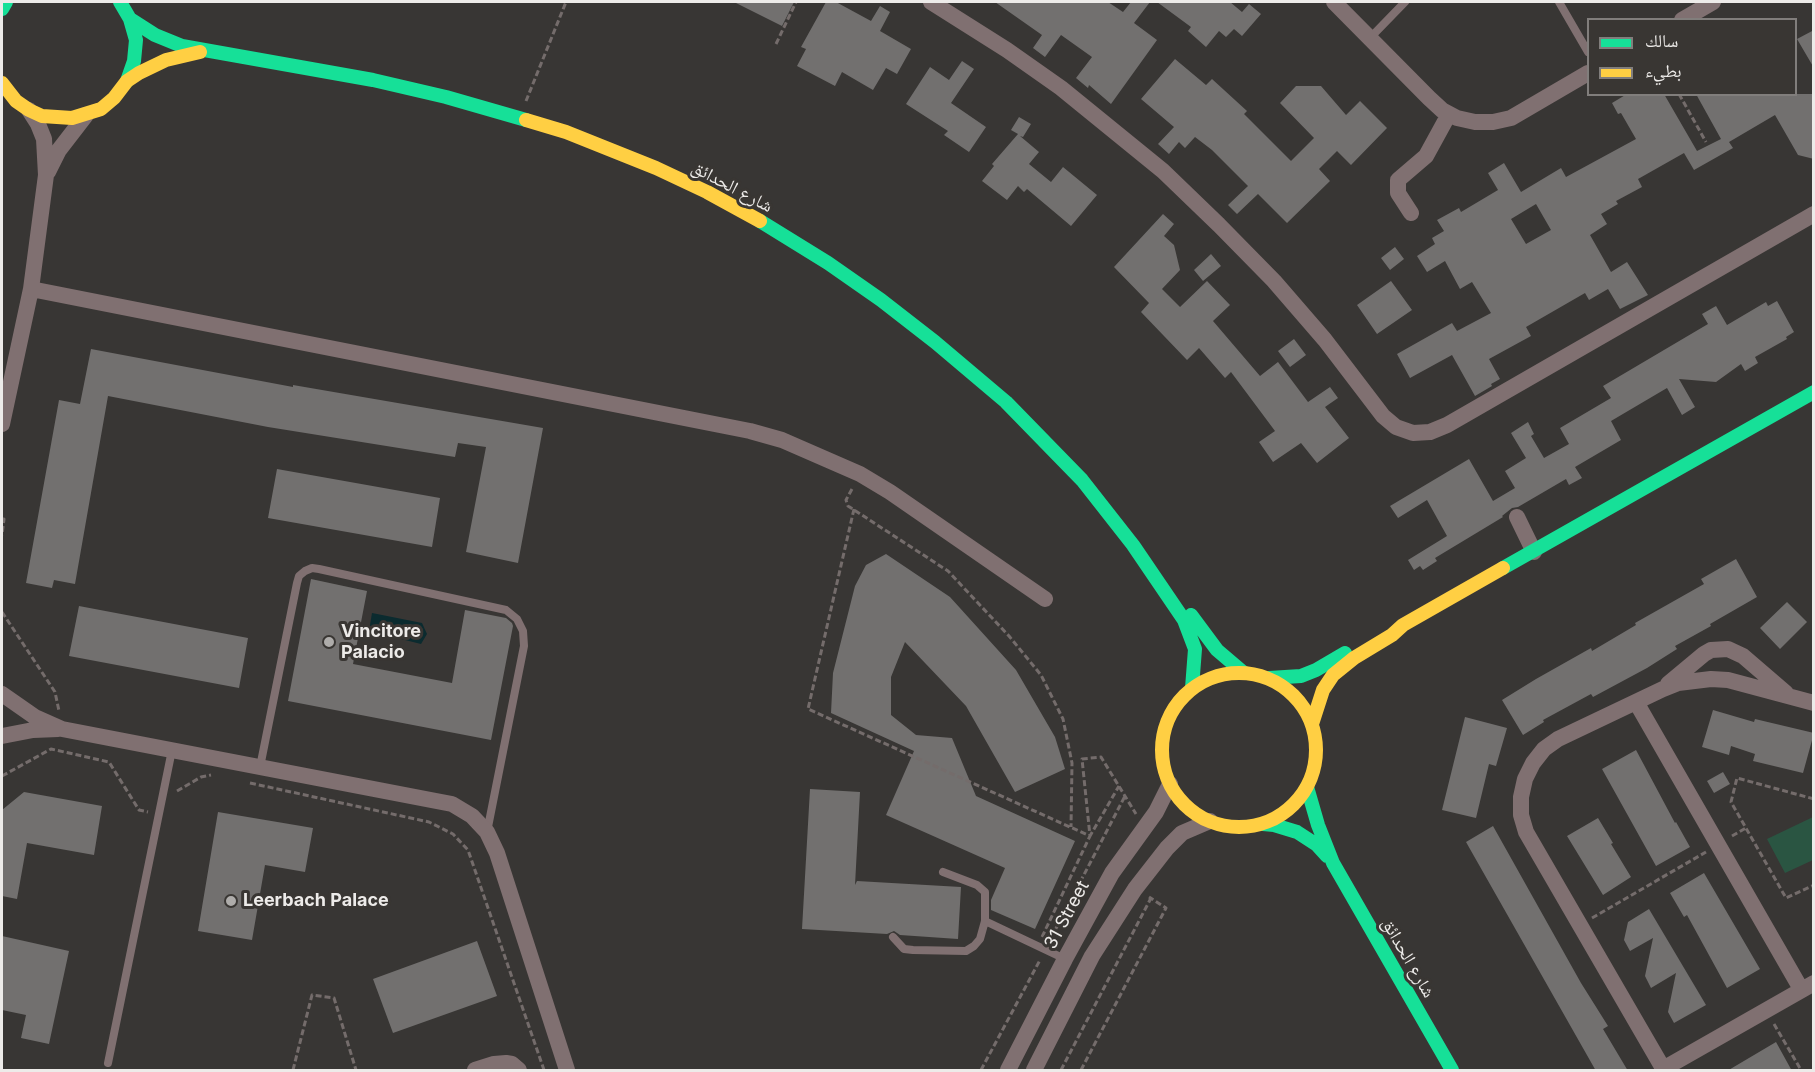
<!DOCTYPE html>
<html>
<head>
<meta charset="utf-8">
<style>
  body { margin:0 }
  #map { position:relative; width:1815px; height:1072px; overflow:hidden; background:#383634; font-family:Inter,"Noto Naskh Arabic",sans-serif }
  canvas { display:block }
  .frame { position:absolute; inset:0; border:3px solid #edebe9; pointer-events:none }
  .legend { position:absolute; left:1587px; top:18px; width:210px; height:78px; box-sizing:border-box; background:#393633; border:2px solid #817e7c; margin:0; padding:8px 10px; list-style:none; font-size:18px; color:#edebe9 }
  .legend li { display:flex; align-items:center; gap:12px; height:30px }
  .legend b { width:30px; border:2px solid #817e7c }
</style>
</head>
<body>
<div id="map">
<canvas width="1815" height="1072"></canvas>
<div class="frame"></div>
<ul class="legend">
<li><b style="height:8px;background:#16e098"></b>سالك</li>
<li><b style="height:8px;background:#ffcf43"></b>بطيء</li>
</ul>
</div>
<script>
const context = document.querySelector('canvas').getContext('2d');
context.lineJoin = 'round';
function fillPath(path, color) {
  context.fillStyle = color;
  context.fill(path, 'evenodd');
}
function poly(rows) {
  const path = new Path2D();
  for (const r of rows) {
    if (r.length === 3) {
      path.moveTo(r[0] + r[2], r[1]);
      path.arc(r[0], r[1], r[2], 0, 2 * Math.PI);
      continue;
    }
    path.moveTo(r[0], r[1]);
    for (let i = 2; i < r.length; i += 2) path.lineTo(r[i], r[i + 1]);
  }
  return path;
}
function stroke(path, color, width, dash) {
  context.strokeStyle = color;
  context.lineWidth = width;
  context.lineCap = dash ? 'butt' : 'round';
  context.setLineDash(dash || []);
  context.stroke(path);
}
function write(font, color, halo, rows, align = 'center') {
  context.font = font + ' Inter,"Noto Naskh Arabic",sans-serif';
  context.lineWidth = 6;
  context.setLineDash([]);
  context.textBaseline = 'middle';
  context.strokeStyle = halo;
  context.fillStyle = color;
  for (const [text, x, y, turn = 0] of rows) {
    context.save();
    context.translate(x, y);
    context.rotate((+turn || 0) * Math.PI / 180);
    context.textAlign = isNaN(turn) ? turn : align;
    if (halo) context.strokeText(text, 0, 0);
    context.fillText(text, 0, 0);
    context.restore();
  }
}
fillPath(poly([
  [1813,817,1813,860,1785,873,1767,839]
]), '#2a5542');
fillPath(poly([
  [372,613,422,623,427,634,421,644,369,631]
]), '#0b2b2f');
fillPath(poly([
  [734,2,794,2,782,26],
  [826,2,836,2,871,21,880,6,890,12,880,31,911,49,897,74,886,68,873,90,842,72,835,86,797,66,806,49,801,47],
  [995,2,1108,2,1123,12,1131,2,1150,2,1134,23,1157,40,1111,104,1089,85,1088,88,1076,78,1092,57,1061,35,1045,57,1033,48,1042,35],
  [1157,2,1230,2,1242,12,1249,4,1261,14,1242,36,1234,29,1226,37,1219,31,1206,47,1188,31,1191,27],
  [1814,30,1814,68,1797,39],
  [1175,59,1206,85,1212,79,1247,111,1244,114,1291,161,1314,138,1280,103,1296,86,1321,86,1346,115,1360,101,1387,128,1351,165,1337,151,1319,169,1330,181,1287,223,1258,194,1237,214,1228,205,1248,186,1212,150,1195,137,1185,148,1179,142,1169,154,1158,144,1174,127,1141,99],
  [962,61,974,69,951,103,986,127,969,152,944,135,948,131,906,104,930,67,949,80],
  [1627,94,1664,94,1697,151,1721,139,1696,94,1814,94,1814,159,1798,155,1775,115,1729,142,1733,148,1694,170,1684,153,1638,179,1642,187,1616,201,1618,204,1601,214,1607,224,1590,235,1611,272,1627,262,1648,295,1620,309,1608,289,1589,300,1585,293,1526,327,1531,336,1489,359,1500,379,1491,384,1492,386,1475,396,1452,355,1410,378,1397,354,1452,323,1457,331,1491,313,1472,282,1460,289,1445,261,1427,272,1417,256,1435,244,1432,238,1444,231,1437,220,1459,208,1461,212,1498,190,1488,173,1504,163,1521,192,1561,168,1566,177,1636,139,1621,113,1618,114,1612,103],
  [1536,204,1551,230,1526,244,1511,219],
  [1019,117,1031,124,1023,137,1020,136,1039,152,1029,164,1051,182,1063,167,1097,195,1071,226,1027,189,1024,192,1018,186,1007,200,982,181,994,166,992,164,1018,134,1011,130],
  [1163,214,1174,224,1164,236,1174,245,1180,270,1162,289,1180,307,1207,281,1230,305,1213,321,1260,376,1278,362,1308,402,1330,387,1338,398,1325,407,1349,438,1317,463,1301,443,1273,462,1259,442,1275,431,1231,372,1225,378,1199,348,1187,360,1141,312,1149,303,1114,267],
  [1395,247,1404,259,1390,270,1381,258],
  [1211,254,1221,266,1203,281,1194,270],
  [1391,281,1412,310,1377,334,1357,305],
  [1777,301,1794,332,1786,337,1787,339,1755,357,1758,363,1745,371,1741,364,1716,382,1679,379,1695,407,1682,415,1667,388,1611,421,1621,440,1575,467,1582,478,1569,485,1566,479,1518,507,1512,508,1502,516,1503,517,1435,558,1437,561,1423,570,1420,566,1414,570,1408,560,1447,536,1427,500,1398,518,1390,506,1469,459,1493,501,1515,488,1505,471,1526,458,1511,433,1528,422,1534,434,1531,436,1544,458,1569,444,1560,428,1611,398,1603,386,1708,324,1702,314,1716,306,1727,325,1766,302,1768,306],
  [1294,339,1306,355,1290,367,1278,351],
  [91,349,293,387,293,385,543,428,518,563,466,552,486,447,458,443,455,457,268,427,108,396,75,584,54,580,52,588,26,583,59,400,80,404],
  [277,469,440,498,432,547,268,518],
  [886,554,950,597,1016,670,1055,737,1065,769,1015,792,966,706,905,642,891,677,891,715,916,735,952,738,976,796,1075,841,1035,929,991,910,991,900,1005,868,886,815,914,751,831,713,833,673,855,586,866,565],
  [1736,559,1757,597,1710,624,1711,626,1675,646,1677,649,1647,668,1593,697,1591,694,1543,720,1544,722,1523,735,1502,700,1536,679,1591,648,1592,651,1636,625,1635,623,1704,584,1701,579],
  [311,579,367,591,353,664,452,683,465,610,506,618,512,623,513,626,491,740,288,701],
  [1787,602,1807,622,1780,649,1760,628],
  [79,606,248,638,239,688,69,656],
  [1713,710,1754,722,1755,719,1814,733,1803,773,1753,761,1755,754,1731,746,1729,755,1702,747],
  [1465,717,1507,728,1496,766,1489,764,1476,818,1442,810],
  [1636,750,1675,823,1676,822,1690,847,1656,866,1602,769],
  [1723,772,1730,784,1714,793,1707,781],
  [810,789,860,792,855,885,857,881,961,887,958,939,900,935,894,931,887,934,802,929],
  [24,792,102,806,94,855,27,843,17,899,2,896,2,810],
  [218,812,313,828,305,872,265,865,252,940,198,931],
  [1598,818,1613,843,1611,844,1631,877,1603,895,1567,836],
  [1493,826,1581,983,1608,1026,1603,1029,1628,1071,1596,1071,1466,842],
  [1704,873,1760,969,1727,988,1687,915,1684,917,1670,893],
  [1649,909,1706,1005,1674,1023,1668,1012,1676,973,1651,988,1645,976,1653,938,1630,951,1624,940,1628,922],
  [2,936,69,951,49,1044,21,1038,26,1015,2,1010],
  [477,941,497,996,393,1033,373,979],
  [1776,1042,1792,1071,1727,1071]
]), '#72706f');
stroke(poly([
  [776,44,796,2],
  [1679,94,1706,142],
  [526,101,566,2],
  [852,489,846,500,848,506,948,571,1009,636,1041,675,1063,719,1072,763,1071,827],
  [854,509,808,709,1090,836,1119,786],
  [2,519,4,519,2,535],
  [2,612,55,692,59,711],
  [2,776,51,749,109,762,139,810,148,812],
  [250,783,429,822,453,834,468,850,544,1070],
  [177,791,201,777,211,775],
  [1814,799,1737,778,1731,802,1786,898,1814,885],
  [1732,836,1746,828],
  [1592,918,1706,852],
  [1042,937,1090,836,1082,759,1101,757,1136,814],
  [1051,938,1125,796],
  [1774,1024,1801,1070],
  [293,1070,312,995,334,998,356,1070],
  [981,1070,1040,960],
  [1061,1070,1151,898],
  [1081,1070,1166,908,1149,897]
]), '#746c6b', 3, [6, 3]);
stroke(poly([
  [1559,2,1588,52],
  [1370,38,1405,2],
  [260,767,297,583,299,576,305,571,312,568,319,569,506,610,517,619,523,631,524,646,487,832],
  [985,921,1065,959],
  [893,937,904,949,913,950,966,951,974,946,980,939,985,921,985,892,977,885,943,872],
  [108,1063,172,750]
]), '#807071', 8);
stroke(poly([
  [931,2,1007,50,1061,88,1163,171,1219,225,1274,281,1325,340,1383,416,1396,427,1413,433,1430,432,1447,425,1814,214],
  [1334,2,1429,98,1442,110,1457,118,1475,122,1493,122,1511,118,1588,73],
  [1682,20,1713,2],
  [48,172,59,150,86,115],
  [1411,213,1398,193,1398,180,1426,156,1449,114],
  [31,289,750,431,782,440,860,474,890,492,1045,599],
  [2,424,31,289,46,175,44,139,38,124,29,110],
  [1517,517,1534,552],
  [1668,684,1704,654,1711,650,1728,649,1743,656,1786,693],
  [2,694,35,717,62,729,431,800,452,804,472,816,487,832,497,853,567,1070],
  [1636,702,1801,989],
  [2,736,33,730,58,729],
  [1663,1069,1814,983],
  [475,1070,494,1064,506,1063,512,1064,519,1070],
  [1008,1070,1065,959,1112,873,1156,812,1170,784],
  [1034,1070,1092,956,1135,889,1167,848,1182,833,1210,821],
  [1664,1070,1526,832,1521,815,1521,797,1525,779,1533,763,1544,749,1558,739,1663,689,1678,683,1711,679,1728,680,1814,703]
]), '#807071', 16);
stroke(poly([
  [120,2,130,19,136,40,134,61,127,81],
  [2,9,6,2],
  [130,19,155,35,182,46,373,80,446,97,526,120],
  [760,221,828,263,881,300,935,342,1006,402,1082,480,1133,545,1184,620,1195,649,1192,688],
  [1503,568,1814,392],
  [1191,615,1217,650,1244,673],
  [1269,678,1301,676,1316,670,1345,653],
  [1307,787,1318,825,1333,863,1452,1070],
  [1263,824,1274,825,1297,832,1317,845,1327,856]
]), '#16e098', 14);
stroke(poly([
  [2,83,16,101,29,110,42,116,72,118,101,109,114,98,127,81,139,73,166,60,200,52],
  [526,120,566,132,656,168,707,192,760,221],
  [1239,750,77],
  [1312,724,1323,690,1333,675,1354,658,1392,635,1403,625,1503,568]
]), '#ffcf43', 14);
for (const [x, y, r, color] of [
  [329,642,6,"#aeacaa"],
  [231,901,6,"#aeacaa"]
]) {
  const dot = new Path2D();
  dot.arc(x, y, r, 0, 2 * Math.PI);
  context.fillStyle = color;
  context.fill(dot);
  stroke(dot, '#393633', 2);
}
write('18px', '#edebe9', '#393633', [
  ["شارع الحدائق",732,187,28],
  ["31 Street",1067,915,-62],
  ["شارع الحدائق",1408,958,60]
]);
write('bold 18px', '#edebe9', '#393633', [
  ["Vincitore",341,632],
  ["Palacio",341,653],
  ["Leerbach Palace",243,901]
], 'left');
</script>
</body>
</html>
